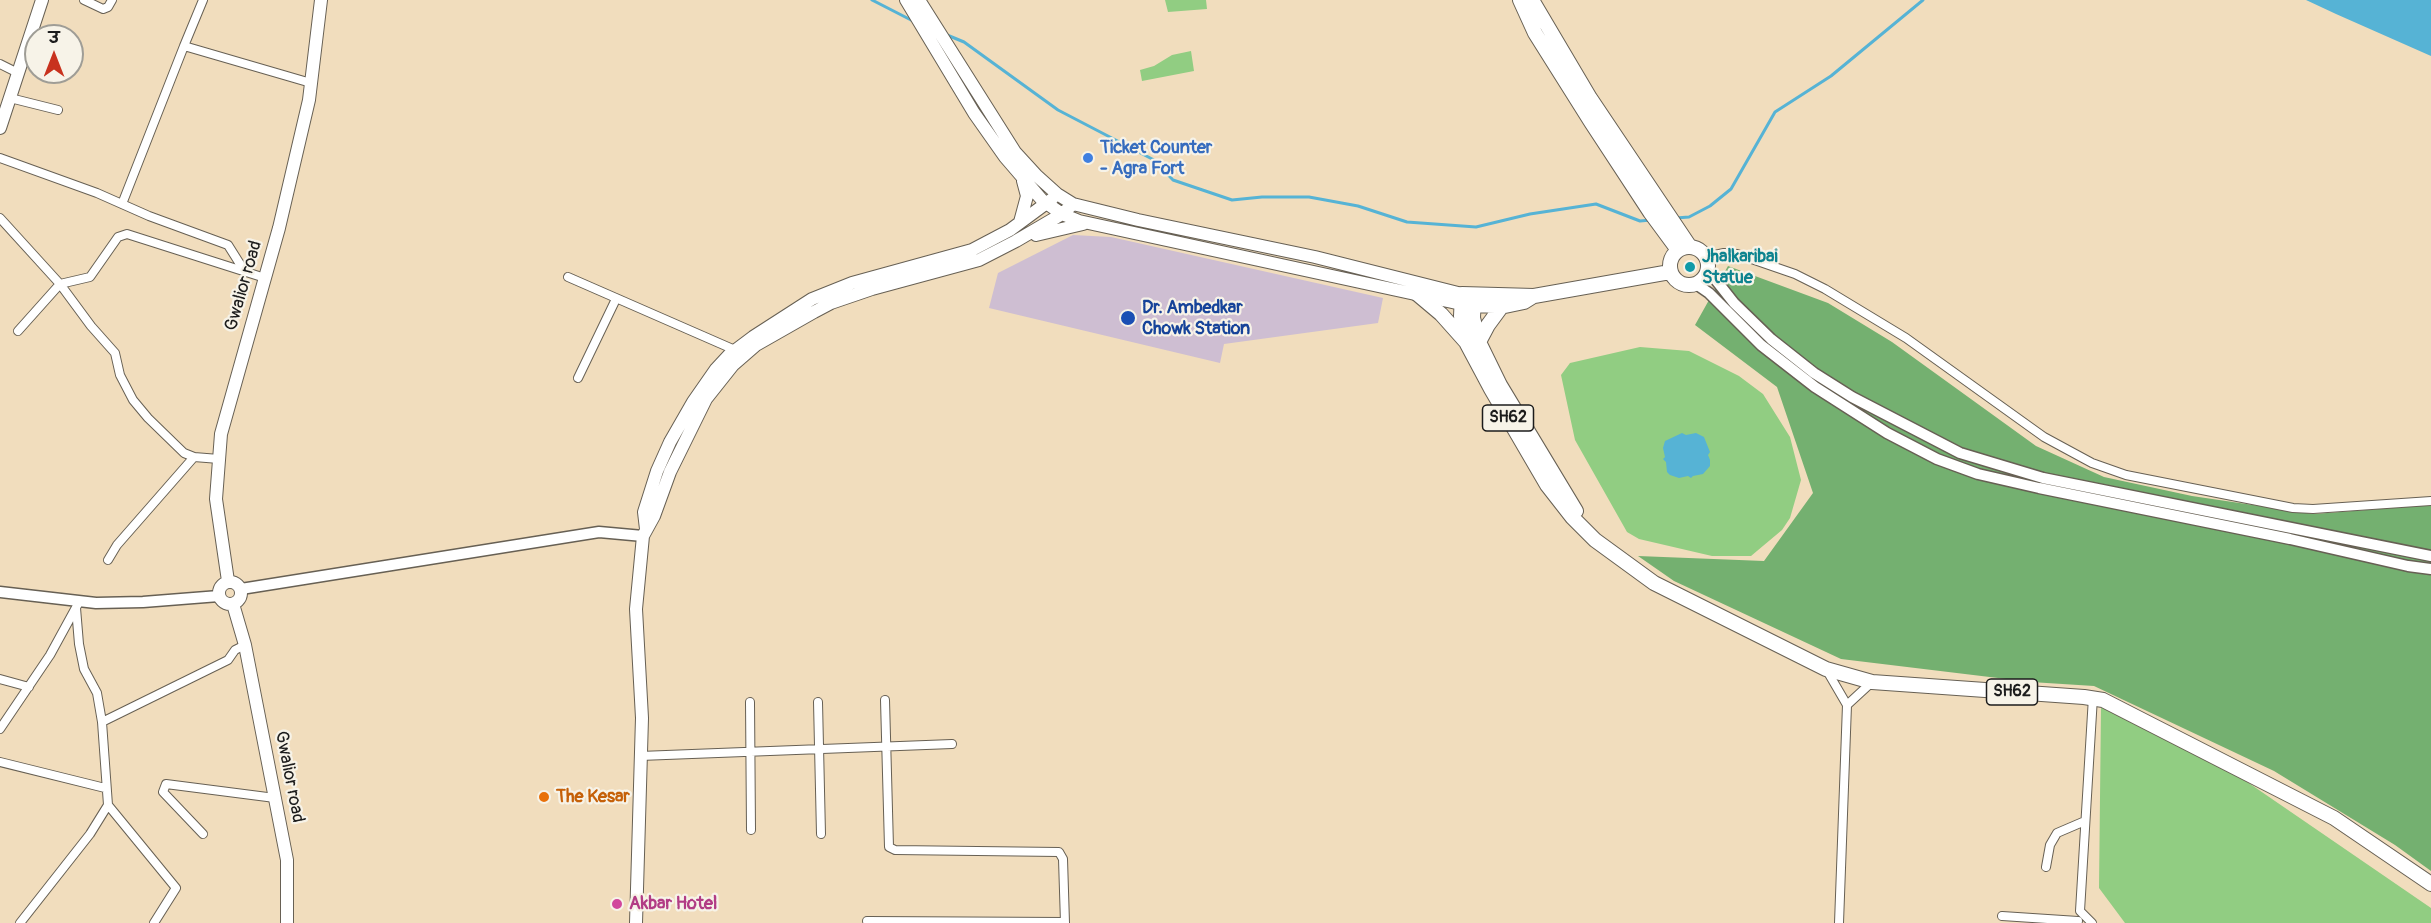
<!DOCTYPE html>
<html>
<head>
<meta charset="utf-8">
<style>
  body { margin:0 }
  #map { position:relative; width:2431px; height:923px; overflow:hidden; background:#f1ddbd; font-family:Pangolin,"Playpen Sans Deva",sans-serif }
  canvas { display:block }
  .north { position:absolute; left:24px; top:24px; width:60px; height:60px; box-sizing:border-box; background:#f7f3e8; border:2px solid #9f9d96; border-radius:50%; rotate:0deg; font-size:16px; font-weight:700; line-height:24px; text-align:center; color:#1c1c1c }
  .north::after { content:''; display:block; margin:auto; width:21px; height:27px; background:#c8321e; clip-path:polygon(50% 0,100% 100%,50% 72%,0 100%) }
</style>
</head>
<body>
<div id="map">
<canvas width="2431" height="923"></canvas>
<div class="north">उ</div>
</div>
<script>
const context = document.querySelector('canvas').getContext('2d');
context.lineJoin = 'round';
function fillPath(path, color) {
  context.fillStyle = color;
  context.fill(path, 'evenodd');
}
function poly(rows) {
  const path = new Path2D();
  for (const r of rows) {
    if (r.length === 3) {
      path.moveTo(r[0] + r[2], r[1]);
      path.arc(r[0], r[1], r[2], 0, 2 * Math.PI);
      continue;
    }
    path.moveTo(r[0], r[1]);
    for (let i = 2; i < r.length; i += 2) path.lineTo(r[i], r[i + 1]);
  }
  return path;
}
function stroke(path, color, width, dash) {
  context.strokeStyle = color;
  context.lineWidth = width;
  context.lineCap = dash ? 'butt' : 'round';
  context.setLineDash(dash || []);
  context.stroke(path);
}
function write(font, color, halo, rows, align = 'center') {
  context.font = font + ' Pangolin,sans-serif';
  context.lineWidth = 4.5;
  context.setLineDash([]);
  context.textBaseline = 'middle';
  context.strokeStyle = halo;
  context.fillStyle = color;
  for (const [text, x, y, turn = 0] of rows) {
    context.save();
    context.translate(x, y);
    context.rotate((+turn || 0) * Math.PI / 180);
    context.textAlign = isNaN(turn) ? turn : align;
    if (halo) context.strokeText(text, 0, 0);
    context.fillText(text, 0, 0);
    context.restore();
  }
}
fillPath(poly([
  [1073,235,1111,237,1383,298,1378,323,1224,344,1220,363,989,308,998,273]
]), '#cebed2');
fillPath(poly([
  [1165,0,1206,0,1207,9,1168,12],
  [1191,51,1194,71,1142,81,1140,70,1154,66,1172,55],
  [1640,347,1689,351,1739,376,1763,394,1790,437,1801,480,1790,518,1782,530,1751,556,1712,556,1639,539,1627,532,1575,440,1561,375,1570,363],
  [2101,707,2221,764,2431,908,2431,923,2125,923,2099,888]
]), '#91cd82');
fillPath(poly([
  [1728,266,1828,303,1892,342,2036,446,2104,477,2192,496,2314,514,2431,505,2431,871,2395,845,2274,771,2094,686,2031,682,1841,659,1674,581,1638,556,1764,561,1813,493,1777,387,1695,325]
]), '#74b070');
fillPath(poly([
  [2306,0,2431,0,2431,56,2336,14],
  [1682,433,1686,435,1696,433,1704,437,1710,452,1708,455,1710,460,1710,466,1703,474,1693,476,1691,478,1688,476,1679,478,1670,475,1667,472,1666,462,1663,459,1665,457,1663,448,1665,441]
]), '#56b3d5');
stroke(poly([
  [872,0,913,21],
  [947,35,964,42,1058,110,1154,160,1173,180,1232,200,1262,197,1309,197,1358,206,1407,222,1476,227,1530,214,1596,204,1640,221,1651,220],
  [1676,218,1689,217,1710,206,1731,189,1775,112,1831,76,1923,0]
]), '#56b3d5', 3);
const minor = poly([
  [84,0,103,9,108,7,112,0],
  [184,46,203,0],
  [0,64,18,73],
  [10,98,58,110],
  [0,158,97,193,149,216,228,245,245,272],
  [122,204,184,46,311,83],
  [0,218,60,284,18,331],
  [1705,257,1724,253,1737,254,1795,274,1825,289,1906,338,2044,437,2092,463,2126,475,2293,508,2313,509,2431,501],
  [568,277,735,350],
  [578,378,616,299],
  [219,459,194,457,184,453,148,418,133,400,120,375,115,353,91,326,60,284,90,277,118,237,127,234,265,278],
  [108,560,117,545,194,457],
  [76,608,79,644,84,669,97,693,102,722],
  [1826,669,1847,705,1839,923],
  [0,679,29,687],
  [885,700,889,847,895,850,1059,852,1063,859,1065,923],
  [750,702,751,830],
  [818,702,821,834],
  [1847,705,1872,682],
  [0,729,50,655,79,602],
  [640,756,952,744],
  [0,762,105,788],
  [203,834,163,792,166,784,275,798],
  [2046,867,2050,845,2057,833,2085,821],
  [2002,916,2078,921],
  [867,921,1065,922],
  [20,923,90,834,108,805],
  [154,923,176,888,108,805,102,722,228,660,235,650,245,645],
  [2092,923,2080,911,2093,697]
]);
const tertiary = poly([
  [1708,270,1734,303,1771,339,1814,373,1852,397,1960,453,2043,478,2431,556],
  [1696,284,1709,293,1761,345,1815,387,1887,433,1937,459,1978,474,2039,488,2290,539,2408,566,2431,569],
  [241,589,599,532,643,536],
  [0,592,96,603,143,602,219,596]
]);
const secondary = poly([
  [906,0,974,113,1005,157,1042,200,1062,214,1079,221,1461,304],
  [919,0,1015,152,1037,176,1057,194,1073,204,1138,220,1315,257,1462,294],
  [0,128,42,0],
  [1020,222,1027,196,1023,181],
  [1036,235,1083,224],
  [646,529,644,512,657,471,670,442,693,402,716,369,729,355,753,337,812,299,852,283,972,250,1010,230,1052,199],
  [228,581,216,499,221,434,279,228,309,100,321,0],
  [230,593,11],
  [233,604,245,645,287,860,287,923],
  [636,923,642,718,636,609,643,536,654,516,670,472,706,399,733,365,756,345,814,312,831,303,872,289,979,260,1016,241,1062,214,1073,204]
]);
const primary = poly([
  [1520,0,1535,33,1591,122,1650,212,1678,250],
  [1532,0,1590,98,1690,247],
  [1689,266,19],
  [1670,272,1534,296,1462,294,1461,316,1467,344,1491,389,1547,485,1572,517,1595,540,1654,583,1826,669,1872,682,2084,697,2103,700,2334,818,2431,884],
  [1416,293,1441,314,1466,342],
  [1474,296,1473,318,1479,342,1500,385,1576,511],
  [1466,305,1505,306,1524,302,1532,297],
  [1479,342,1488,325,1502,306]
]);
stroke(minor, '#676054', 10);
stroke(tertiary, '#676054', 13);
stroke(secondary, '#676054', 14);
stroke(primary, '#676054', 16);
stroke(minor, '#fff', 8);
stroke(tertiary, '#fff', 10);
stroke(secondary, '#fff', 12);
stroke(primary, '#fff', 14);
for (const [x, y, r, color] of [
  [1088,158,6,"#3f7fe0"],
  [1690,267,6,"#0f9aa8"],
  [1128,318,8,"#1a4fb4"],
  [544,797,6,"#e8710a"],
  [617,904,6,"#d1479c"]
]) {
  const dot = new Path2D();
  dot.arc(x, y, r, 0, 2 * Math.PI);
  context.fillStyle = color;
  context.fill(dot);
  stroke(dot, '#f7f3e8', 2);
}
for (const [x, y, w] of [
  [1508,418,51],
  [2012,692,51]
]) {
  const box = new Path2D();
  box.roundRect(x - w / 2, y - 13, w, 26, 4.5);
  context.fillStyle = '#f7f3e8';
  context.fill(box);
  stroke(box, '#1c1c1c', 1.5);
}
write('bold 16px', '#1c1c1c', null, [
  ["SH62",1508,418],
  ["SH62",2012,692]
]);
write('bold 18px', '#366cbe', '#f7f3e8', [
  ["Ticket Counter",1100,148],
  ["- Agra Fort",1100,169]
], 'left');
write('bold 18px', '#0d838f', '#f7f3e8', [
  ["Jhalkaribai",1702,257],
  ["Statue",1702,278]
], 'left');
write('18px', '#1c1c1c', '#f7f3e8', [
  ["Gwalior road",244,286,-74],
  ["Gwalior road",289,777,79]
]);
write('bold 18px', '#164399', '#f7f3e8', [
  ["Dr. Ambedkar",1142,308],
  ["Chowk Station",1142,329]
], 'left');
write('bold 18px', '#c56008', '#f7f3e8', [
  ["The Kesar",556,797]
], 'left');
write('bold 18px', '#b23c85', '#f7f3e8', [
  ["Akbar Hotel",629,904]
], 'left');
</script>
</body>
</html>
